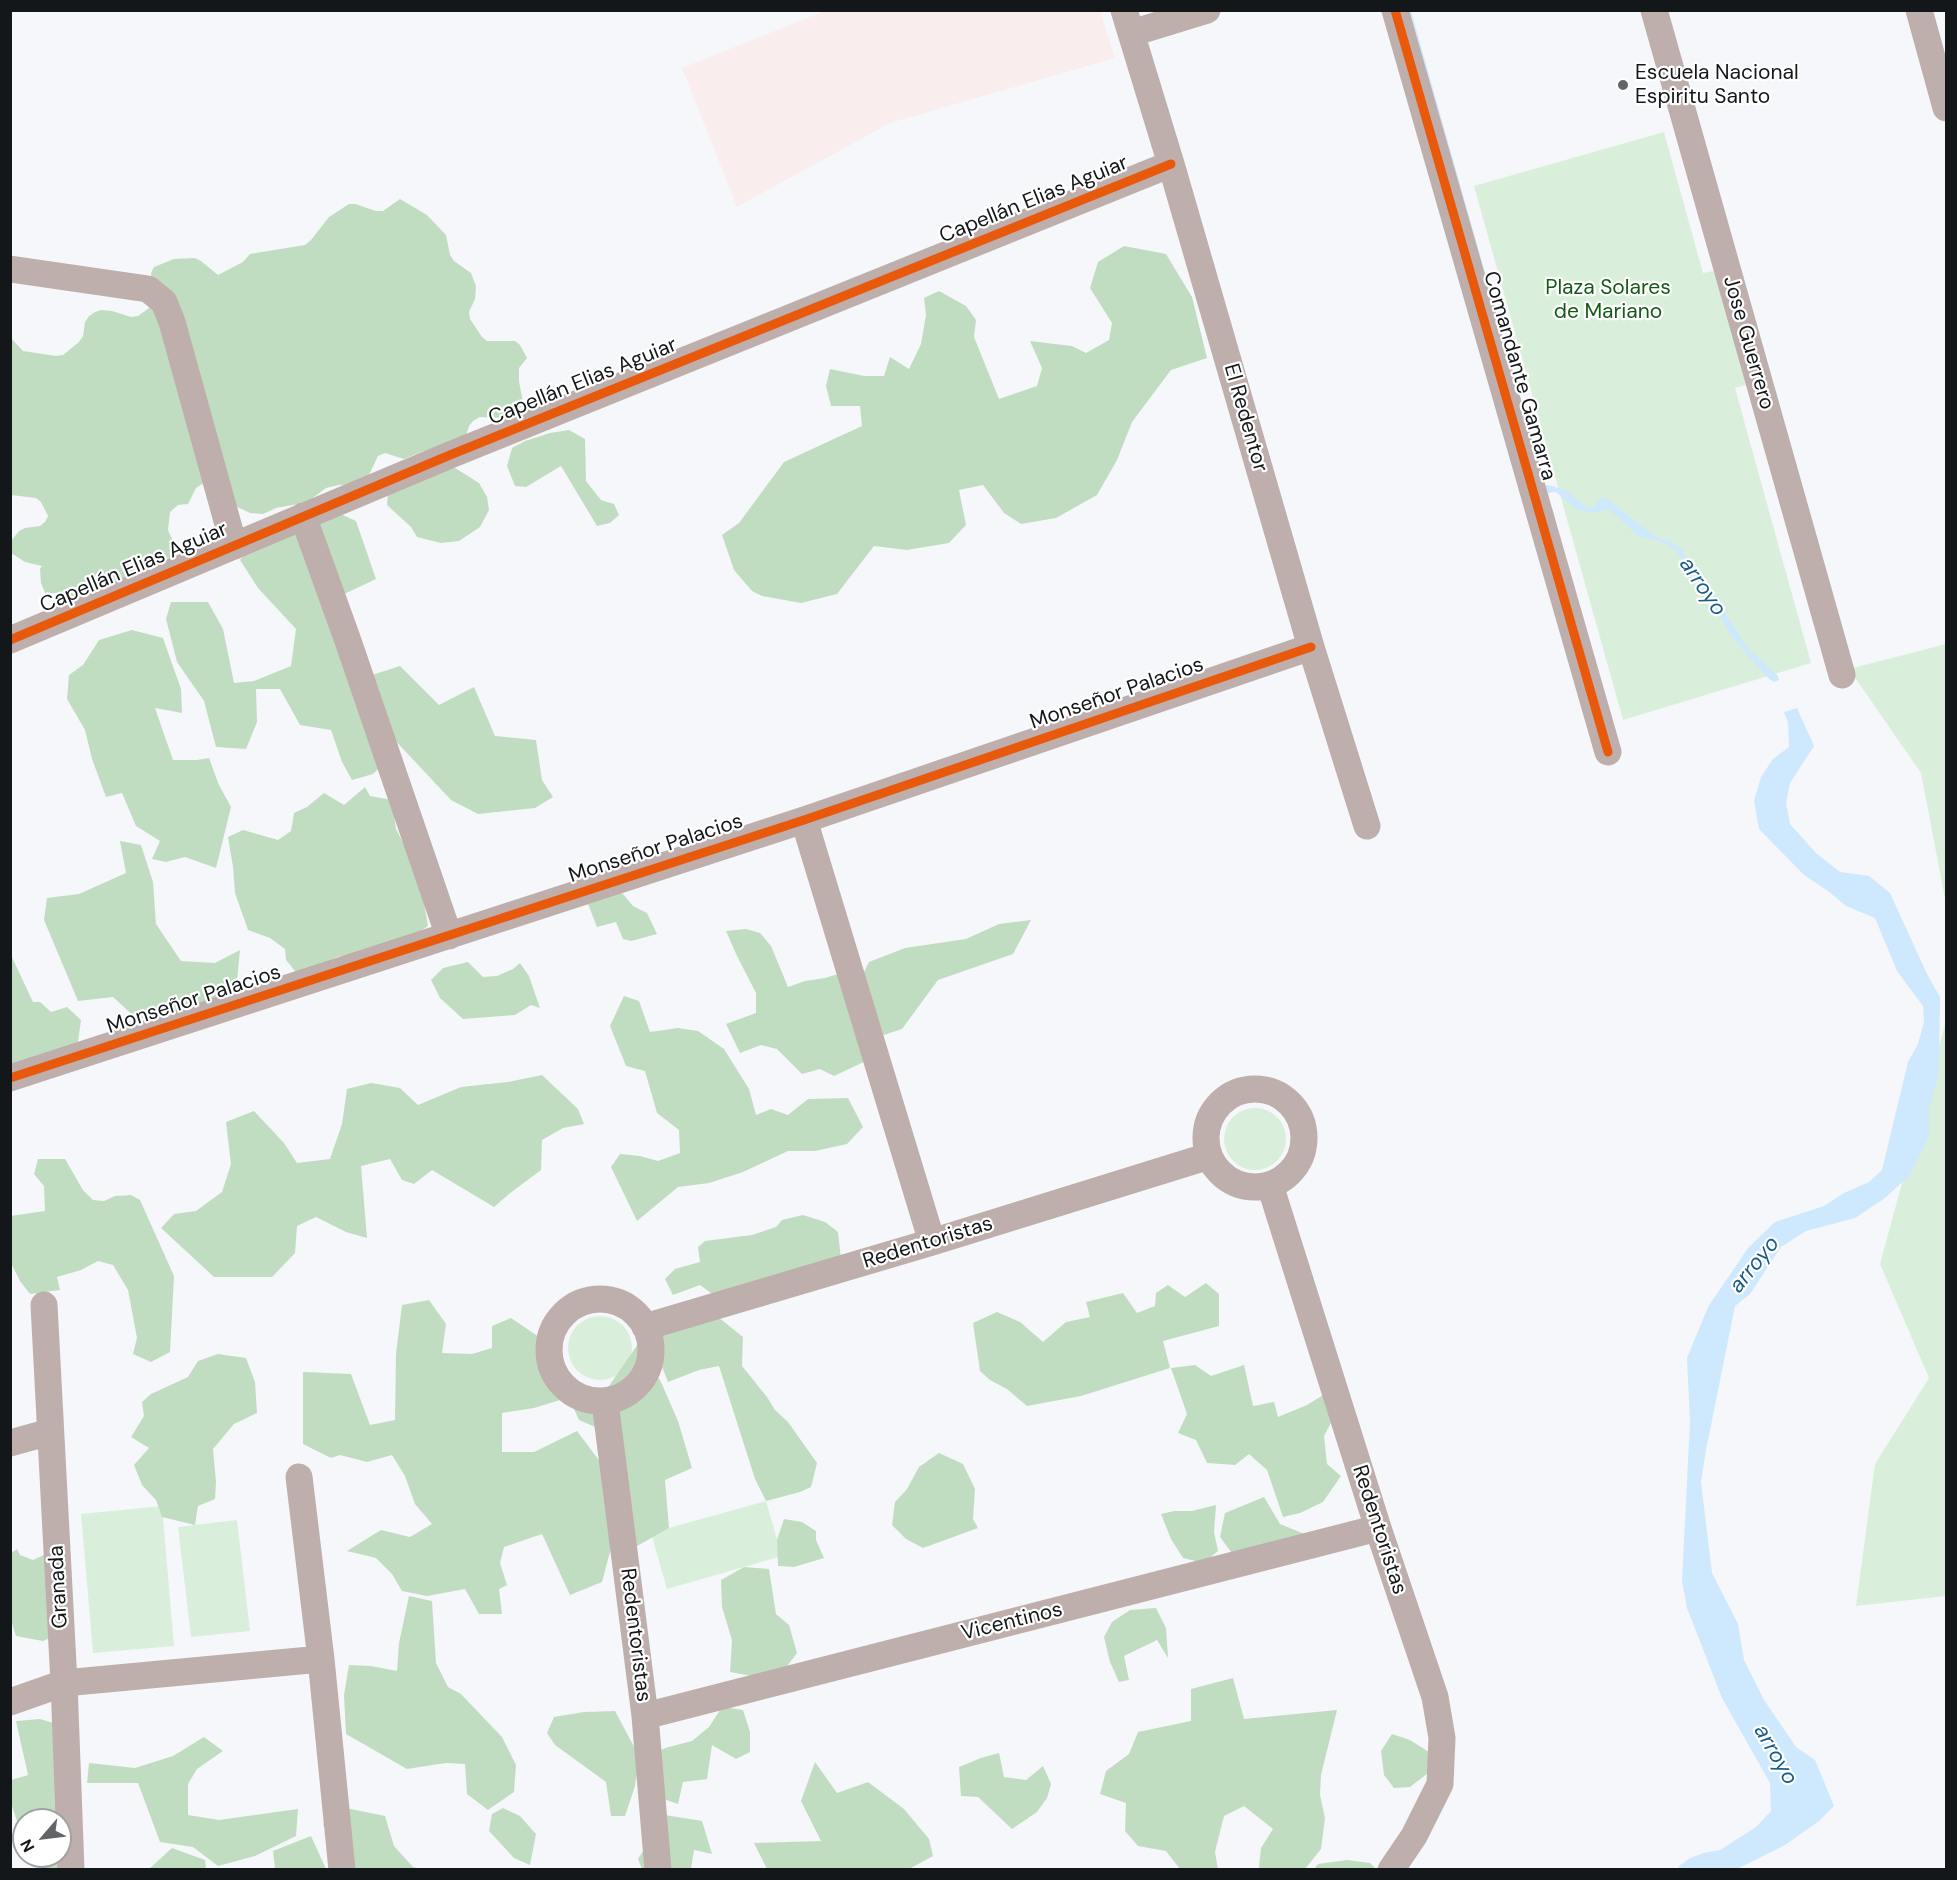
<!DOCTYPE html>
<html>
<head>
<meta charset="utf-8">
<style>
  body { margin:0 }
  #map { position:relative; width:1957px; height:1880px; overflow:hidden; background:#f5f7fa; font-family:"DM Sans",sans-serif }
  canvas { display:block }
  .frame { position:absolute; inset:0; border:12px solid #14171a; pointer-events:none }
  .north { position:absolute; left:12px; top:1808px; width:60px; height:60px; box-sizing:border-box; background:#fff; border:2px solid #a1a2a3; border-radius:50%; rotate:242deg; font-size:16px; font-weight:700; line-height:24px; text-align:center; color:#14171a }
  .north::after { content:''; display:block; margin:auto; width:21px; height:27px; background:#636568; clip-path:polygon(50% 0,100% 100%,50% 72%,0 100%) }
</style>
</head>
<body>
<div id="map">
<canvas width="1957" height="1880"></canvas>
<div class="frame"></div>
<div class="north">N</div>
</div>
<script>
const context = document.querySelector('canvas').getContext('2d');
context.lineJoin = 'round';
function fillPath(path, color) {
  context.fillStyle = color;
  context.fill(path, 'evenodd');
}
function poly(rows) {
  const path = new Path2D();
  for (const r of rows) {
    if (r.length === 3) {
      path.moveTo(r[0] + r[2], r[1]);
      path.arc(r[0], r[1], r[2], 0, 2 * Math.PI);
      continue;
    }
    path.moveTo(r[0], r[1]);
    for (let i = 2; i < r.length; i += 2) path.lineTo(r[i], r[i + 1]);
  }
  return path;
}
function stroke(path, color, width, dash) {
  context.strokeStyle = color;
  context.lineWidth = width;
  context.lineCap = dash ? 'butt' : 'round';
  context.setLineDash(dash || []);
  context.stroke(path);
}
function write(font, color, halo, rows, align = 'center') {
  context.font = font + ' "DM Sans",sans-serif';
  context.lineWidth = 4.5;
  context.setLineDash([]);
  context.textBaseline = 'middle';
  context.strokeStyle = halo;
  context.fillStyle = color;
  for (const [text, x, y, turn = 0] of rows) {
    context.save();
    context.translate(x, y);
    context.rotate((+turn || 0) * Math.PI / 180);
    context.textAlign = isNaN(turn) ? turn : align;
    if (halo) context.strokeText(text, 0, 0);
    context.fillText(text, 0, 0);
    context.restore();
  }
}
fillPath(poly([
  [827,10,1100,11,1115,58,890,123,737,207,682,68]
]), '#f9eeed');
fillPath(poly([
  [1664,132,1703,273,1723,269,1752,383,1735,388,1811,663,1623,720,1474,186],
  [1946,644,1946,904,1921,773,1849,669],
  [1946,1021,1946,1596,1856,1606,1875,1464,1929,1378,1880,1264],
  [1255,1139,31],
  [600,1348,32],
  [766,1501,782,1556,667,1589,651,1533],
  [162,1506,174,1646,93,1653,81,1514],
  [237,1520,250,1631,191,1637,178,1527]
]), '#daefdb');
fillPath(poly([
  [400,199,427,215,446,235,450,255,454,261,471,273,476,286,475,299,469,312,470,319,482,337,487,341,515,341,520,345,527,358,519,368,519,381,523,403,520,408,502,418,480,417,473,421,469,426,465,439,431,451,424,451,404,459,385,453,378,456,369,475,353,485,339,485,326,488,310,500,356,521,376,579,342,595,389,759,373,774,352,780,342,762,331,730,300,725,280,689,256,689,257,722,246,749,216,747,204,701,177,662,166,619,171,602,208,602,223,629,234,683,254,681,291,666,296,629,258,588,240,560,260,532,304,503,276,508,263,514,250,513,231,504,206,483,202,484,196,488,188,504,178,505,170,512,168,530,176,548,173,557,156,562,149,567,121,579,114,584,107,584,92,594,82,598,72,597,62,593,45,593,41,583,40,569,42,566,25,562,11,553,11,541,19,531,25,528,40,526,45,522,48,516,41,502,36,498,11,495,10,337,23,351,56,356,63,355,79,342,83,336,85,322,89,316,95,312,101,310,112,311,131,317,138,316,149,308,154,303,151,273,154,267,174,259,195,258,201,261,218,275,243,262,250,254,305,245,311,240,329,217,349,204,355,204,376,211,383,211],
  [1124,246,1166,254,1192,297,1207,358,1171,370,1132,422,1117,460,1097,495,1056,518,1021,524,1004,513,983,485,959,490,966,525,949,543,907,550,874,546,837,594,801,603,762,596,752,591,734,570,722,535,739,523,784,462,862,426,860,406,831,406,826,386,830,369,864,376,884,376,890,357,909,369,921,344,926,315,924,298,939,291,966,306,976,320,974,337,999,399,1037,386,1042,368,1030,341,1072,346,1086,353,1109,340,1112,323,1090,288,1098,262],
  [569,430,585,439,586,481,601,500,614,504,619,515,610,523,597,526,561,466,526,487,515,486,507,466,512,448,525,441,550,433],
  [452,466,479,483,487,497,489,510,480,527,459,541,441,543,417,537,411,527,387,505,389,480],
  [132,630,163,638,181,689,182,713,155,708,173,760,197,760,209,758,219,785,231,807,216,868,185,857,166,862,152,859,160,841,136,826,122,793,106,797,92,759,85,730,67,699,69,675,83,665,99,640],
  [400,666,439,705,474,687,495,736,536,740,542,780,553,797,535,808,478,814,451,800,390,735,369,676],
  [365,787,370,796,392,800,396,829,412,860,422,892,428,926,398,947,337,957,299,976,286,960,285,949,270,938,248,930,235,893,233,867,228,837,243,830,278,840,291,831,294,813,307,807,324,793,344,805],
  [120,841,141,845,153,882,156,924,181,961,215,963,240,950,236,991,182,1009,137,1019,113,997,78,1001,44,920,47,898,79,894,126,873],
  [622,893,633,906,647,913,657,934,631,941,623,939,616,922,597,927,588,904],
  [1031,920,1013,954,938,980,902,1029,884,1035,871,1020,861,978,869,962,905,948,966,939,999,924],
  [746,929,760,933,771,946,788,987,805,981,825,978,841,973,868,1060,834,1076,820,1069,802,1074,777,1049,761,1045,740,1053,726,1024,756,1013,756,993,737,956,726,931],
  [10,953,33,1002,40,1002,51,1012,67,1007,81,1020,77,1049,11,1064],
  [468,962,483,977,497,976,513,969,520,963,529,976,540,1008,531,1005,515,1015,463,1019,440,998,431,980,443,968],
  [624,996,639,1001,650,1032,678,1028,698,1031,724,1049,749,1089,756,1115,771,1109,788,1115,808,1099,848,1098,863,1127,847,1144,815,1151,788,1151,743,1172,709,1183,678,1187,637,1221,611,1167,620,1154,640,1156,658,1161,680,1153,679,1130,657,1113,645,1071,626,1066,610,1026],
  [542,1075,578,1109,584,1124,563,1128,542,1140,541,1170,509,1194,494,1207,432,1170,414,1184,402,1180,390,1159,361,1166,367,1238,346,1232,316,1217,297,1226,295,1253,272,1277,214,1277,161,1228,174,1214,196,1211,222,1192,231,1164,226,1122,254,1111,284,1143,297,1163,330,1159,342,1124,347,1089,371,1083,400,1088,418,1105,461,1087,508,1082],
  [38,1159,65,1159,83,1190,93,1200,104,1201,115,1196,131,1195,140,1200,174,1276,170,1352,151,1362,133,1354,137,1338,128,1290,113,1265,98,1261,81,1270,57,1277,60,1290,30,1294,20,1281,11,1263,10,1216,45,1211,44,1186,34,1174],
  [803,1215,825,1222,838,1232,841,1259,719,1299,700,1285,673,1295,665,1279,675,1269,700,1262,698,1247,705,1241,752,1235,776,1227,782,1220],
  [1206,1283,1219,1294,1219,1326,1163,1341,1170,1368,1081,1396,1027,1406,1007,1389,990,1380,980,1371,973,1323,997,1312,1020,1322,1043,1342,1066,1322,1090,1317,1086,1302,1123,1293,1137,1313,1155,1306,1156,1293,1168,1285,1185,1297],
  [429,1300,446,1324,442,1353,472,1354,492,1348,492,1326,511,1318,542,1339,551,1382,560,1400,534,1408,502,1413,502,1452,534,1452,577,1431,601,1463,609,1433,579,1420,570,1400,609,1386,638,1344,661,1382,678,1421,692,1468,665,1480,669,1528,637,1546,610,1529,612,1544,602,1582,570,1595,542,1534,504,1547,500,1563,507,1585,499,1589,502,1614,479,1614,465,1589,427,1596,402,1591,392,1574,376,1558,347,1551,381,1530,410,1537,432,1524,415,1504,405,1476,392,1455,367,1462,340,1455,331,1458,303,1444,303,1372,351,1374,370,1425,395,1420,396,1354,402,1305],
  [718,1317,743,1337,742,1366,767,1397,775,1410,788,1422,817,1463,811,1487,800,1492,766,1501,755,1479,719,1366,699,1370,668,1382,659,1359,659,1323],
  [218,1354,246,1358,255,1382,257,1413,234,1424,213,1449,216,1482,215,1499,198,1506,195,1525,162,1517,156,1500,142,1485,134,1465,149,1448,131,1437,144,1416,142,1402,151,1394,188,1377,198,1361],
  [1195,1365,1211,1376,1244,1365,1253,1406,1274,1402,1278,1417,1307,1405,1328,1392,1334,1417,1324,1436,1327,1464,1341,1476,1323,1502,1300,1513,1283,1517,1267,1470,1249,1454,1235,1465,1207,1463,1196,1440,1178,1433,1187,1414,1171,1368],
  [939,1453,963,1464,975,1489,973,1519,978,1528,923,1548,906,1539,892,1525,895,1502,907,1489,919,1467],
  [1264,1497,1280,1524,1307,1535,1240,1564,1220,1537,1225,1513],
  [1216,1505,1214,1532,1218,1551,1204,1563,1183,1558,1171,1539,1161,1514,1174,1511,1192,1511],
  [784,1519,802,1522,816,1531,816,1540,824,1558,794,1567,778,1566,777,1540],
  [17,1549,20,1555,33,1560,48,1553,57,1635,43,1641,16,1636,11,1620,11,1553],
  [744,1567,769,1569,776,1614,789,1625,797,1653,785,1669,752,1676,730,1672,732,1640,722,1607,721,1580],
  [409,1596,432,1601,436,1663,448,1687,461,1694,502,1737,516,1765,514,1792,488,1810,467,1794,465,1764,446,1763,407,1769,346,1734,344,1695,349,1665,371,1666,397,1671,399,1643],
  [1156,1608,1166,1628,1168,1658,1157,1640,1124,1656,1129,1680,1119,1682,1110,1662,1104,1637,1112,1622,1130,1610],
  [1233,1678,1244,1719,1337,1710,1321,1775,1320,1795,1325,1818,1321,1849,1305,1869,1261,1870,1259,1867,1261,1848,1273,1829,1244,1806,1224,1816,1215,1852,1218,1869,1180,1869,1166,1851,1138,1846,1125,1831,1126,1803,1100,1794,1106,1771,1129,1754,1138,1732,1191,1721,1191,1689],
  [722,1707,743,1710,750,1732,750,1752,736,1759,712,1745,707,1779,683,1782,678,1804,652,1795,649,1757,665,1748,692,1741,709,1727],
  [615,1711,639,1756,635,1786,625,1816,611,1816,606,1782,555,1745,547,1733,554,1717,584,1712],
  [40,1719,60,1725,65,1869,43,1869,41,1865,43,1856,60,1856,60,1820,42,1820,41,1815,17,1821,11,1803,11,1780,28,1775,16,1721],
  [1392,1734,1410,1740,1432,1754,1428,1773,1410,1787,1394,1788,1384,1775,1381,1751],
  [204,1737,223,1751,197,1769,188,1784,188,1815,219,1820,298,1809,296,1836,255,1856,218,1866,193,1847,160,1842,138,1783,87,1783,89,1763,135,1768,173,1756],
  [999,1753,1004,1777,1026,1780,1043,1766,1051,1784,1047,1798,1037,1812,1012,1829,978,1797,961,1796,959,1767,981,1758],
  [815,1762,837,1793,868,1782,904,1809,929,1839,933,1856,909,1869,767,1869,754,1843,821,1841,801,1801],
  [336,1806,385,1816,394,1846,413,1867,420,1869,342,1869,323,1824],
  [503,1808,520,1816,536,1834,530,1865,514,1858,489,1831,492,1814],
  [665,1815,702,1821,712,1854,694,1850,691,1869,642,1869,638,1859],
  [311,1836,326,1869,275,1869,273,1851],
  [172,1848,205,1860,206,1869,149,1869],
  [1347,1860,1370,1863,1376,1869,1314,1869,1318,1864]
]), '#c1ddc1');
fillPath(poly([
  [1406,11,1411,11,1545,485,1553,486,1566,491,1588,508,1594,507,1599,499,1606,498,1645,529,1659,538,1672,542,1681,549,1706,582,1746,646,1778,676,1779,680,1774,682,1768,678,1731,636,1712,601,1678,553,1670,546,1657,540,1639,537,1609,509,1594,513,1577,510,1556,492,1546,493],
  [1797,708,1814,746,1790,783,1786,803,1790,824,1816,853,1840,872,1869,876,1890,893,1927,974,1940,997,1939,1070,1929,1111,1929,1136,1910,1175,1885,1198,1855,1218,1806,1231,1781,1247,1750,1294,1735,1306,1706,1450,1701,1482,1712,1573,1738,1624,1744,1660,1764,1700,1796,1747,1815,1760,1834,1806,1819,1821,1785,1845,1737,1869,1679,1869,1679,1866,1690,1858,1704,1853,1720,1850,1756,1827,1771,1811,1770,1783,1722,1698,1687,1608,1682,1581,1690,1422,1687,1358,1708,1307,1748,1248,1775,1222,1824,1206,1844,1193,1869,1182,1882,1170,1908,1062,1918,1044,1924,1022,1923,1006,1897,971,1875,918,1846,906,1828,891,1804,875,1759,829,1754,801,1761,777,1773,759,1789,747,1788,723,1784,712]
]), '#cee8fd');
stroke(poly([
  [1124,10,1171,164,1311,647,1367,826],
  [1395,10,1608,752],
  [1654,10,1842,675],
  [1919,10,1946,108],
  [1132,33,1207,10],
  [10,269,148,289,164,302,172,322,234,546],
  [303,516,348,641,449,936],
  [10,640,450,455,1171,164],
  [804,820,932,1242],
  [10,1078,804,820,1311,647],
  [1255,1138,49],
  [1270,1185,1378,1528,1435,1697,1442,1738,1440,1784,1414,1836,1391,1870],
  [600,1350,51],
  [44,1305,64,1683,71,1870],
  [645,1327,932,1242,1209,1156],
  [605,1402,645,1716,658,1870],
  [10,1443,50,1432],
  [299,1477,321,1659,342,1870],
  [10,1702,64,1683,321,1659],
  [645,1716,1378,1528]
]), '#beaeac', 27);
stroke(poly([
  [1395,10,1608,752],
  [10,640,450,455,1171,164],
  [10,1078,804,820,1311,647]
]), '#e8590c', 9);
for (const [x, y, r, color] of [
  [1623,85,6,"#636568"]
]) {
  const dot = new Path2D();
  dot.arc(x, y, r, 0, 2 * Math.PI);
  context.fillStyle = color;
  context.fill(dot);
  stroke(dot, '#fff', 2);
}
write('21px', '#14171a', '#fff', [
  ["Escuela Nacional",1635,73],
  ["Espiritu Santo",1635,97]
], 'left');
write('21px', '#14171a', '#fff', [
  ["Capellán Elias Aguiar",1034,200,-22],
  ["Jose Guerrero",1748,343,74],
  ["Comandante Gamarra",1519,376,74],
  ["Capellán Elias Aguiar",583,382,-22],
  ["El Redentor",1245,418,74],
  ["Capellán Elias Aguiar",134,568,-23],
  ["Monseñor Palacios",1117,694,-19],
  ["Monseñor Palacios",656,849,-18],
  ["Monseñor Palacios",194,1000,-18],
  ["Redentoristas",928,1243,-17],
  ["Redentoristas",1379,1530,72],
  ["Granada",59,1587,-93],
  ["Vicentinos",1012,1622,-14],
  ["Redentoristas",635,1635,83]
]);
write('21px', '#145a16', '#fff', [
  ["Plaza Solares",1608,288],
  ["de Mariano",1608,312]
]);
write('italic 22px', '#185d89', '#fff', [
  ["arroyo",1702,587,56],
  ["arroyo",1755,1265,-51],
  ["arroyo",1775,1755,60]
]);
</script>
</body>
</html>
